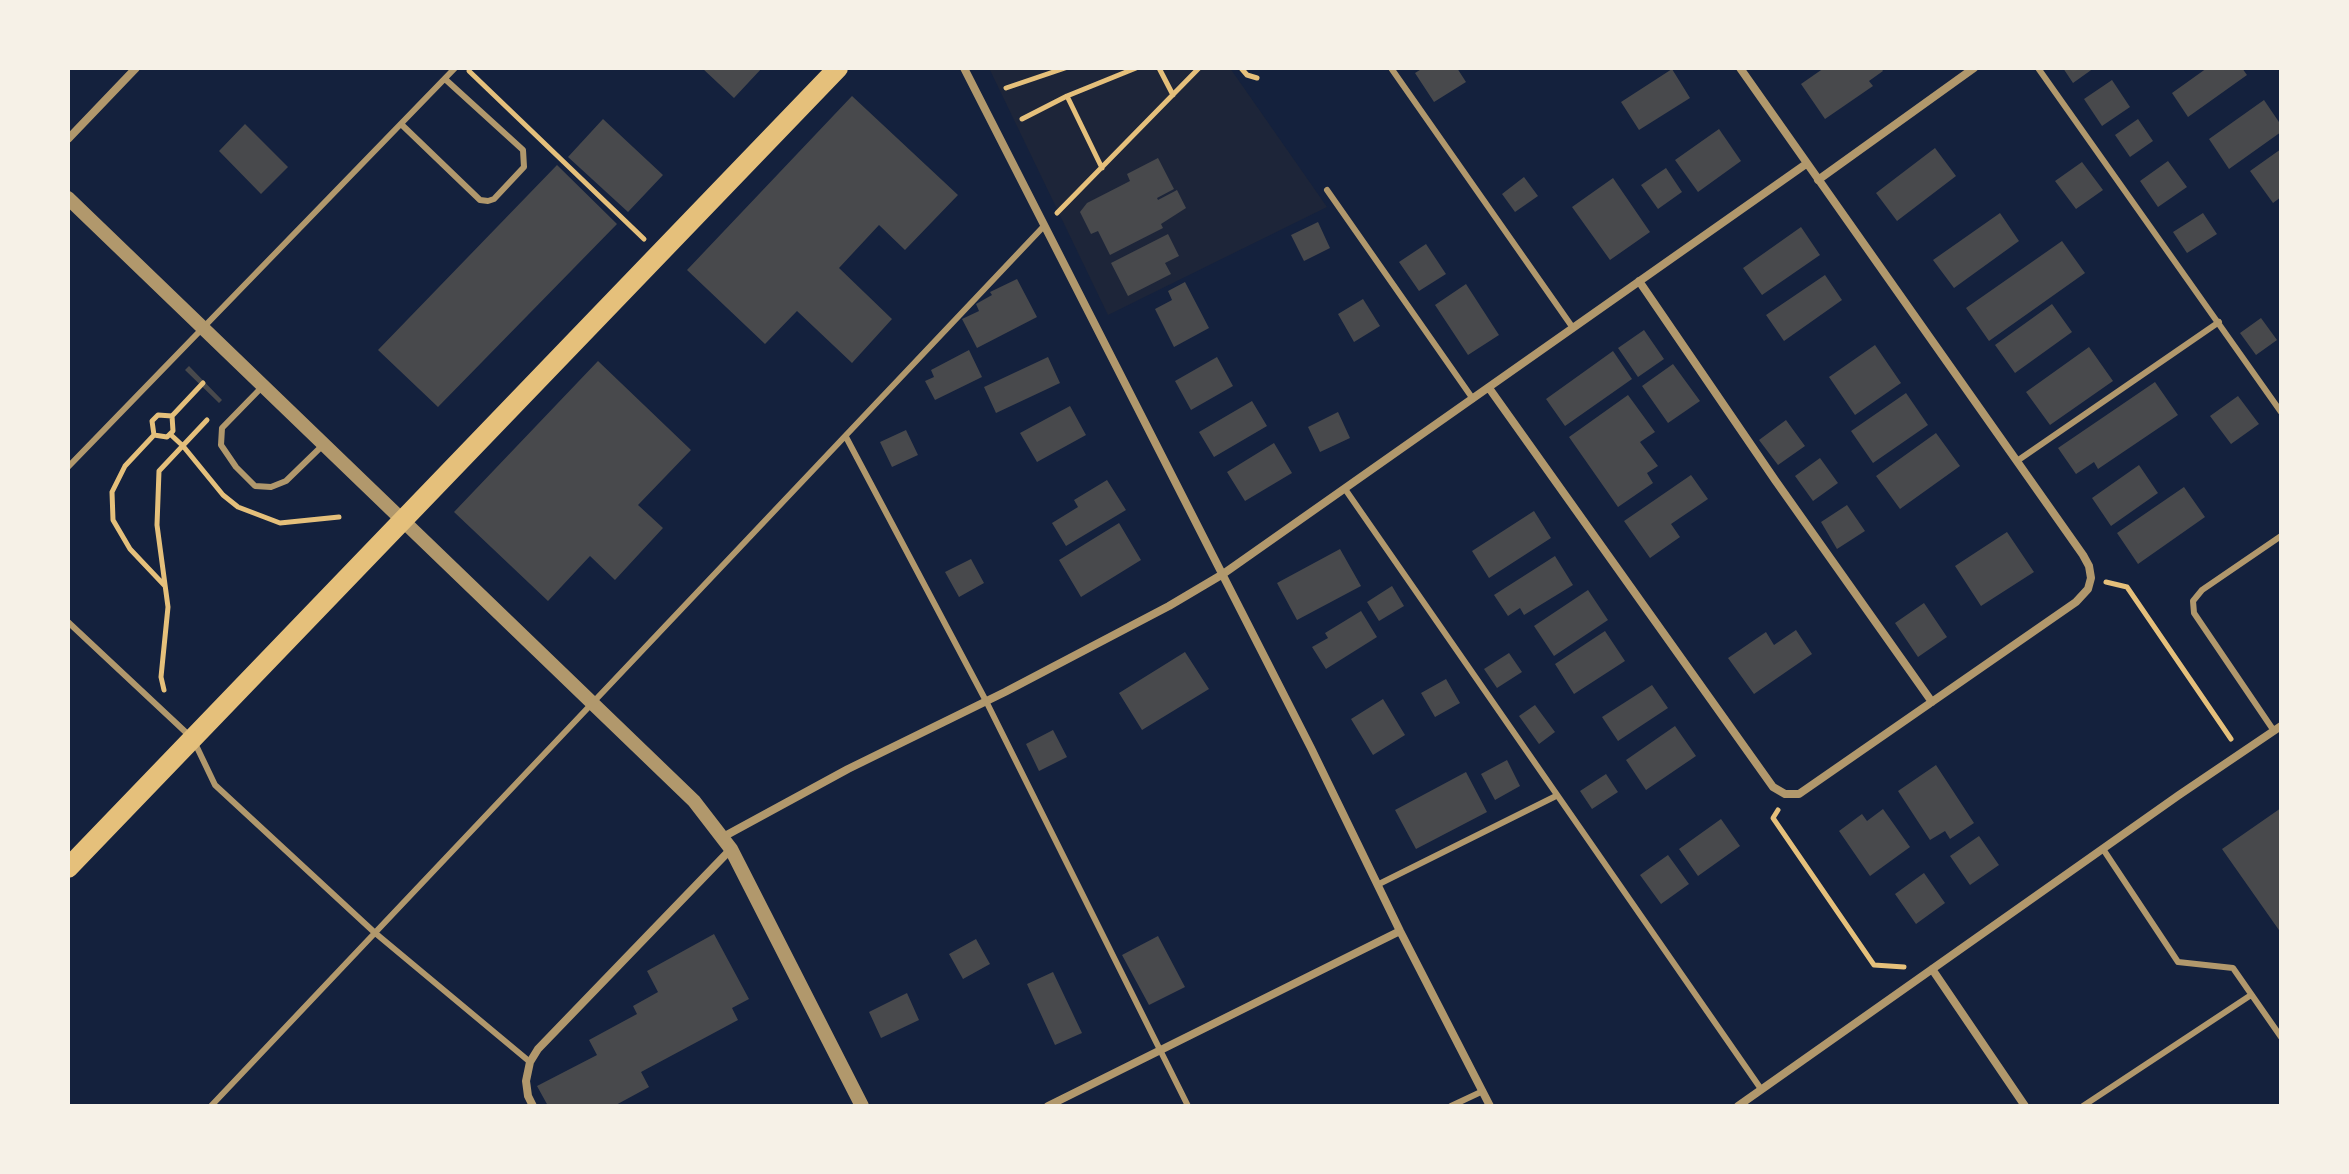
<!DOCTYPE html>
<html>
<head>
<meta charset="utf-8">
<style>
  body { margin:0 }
  #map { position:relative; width:2349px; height:1174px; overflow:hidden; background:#14213d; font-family:"Sofia Sans Condensed",sans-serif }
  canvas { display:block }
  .frame { position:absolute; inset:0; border:70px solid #f6f1e7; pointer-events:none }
</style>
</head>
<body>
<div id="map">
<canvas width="2349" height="1174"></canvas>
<div class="frame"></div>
</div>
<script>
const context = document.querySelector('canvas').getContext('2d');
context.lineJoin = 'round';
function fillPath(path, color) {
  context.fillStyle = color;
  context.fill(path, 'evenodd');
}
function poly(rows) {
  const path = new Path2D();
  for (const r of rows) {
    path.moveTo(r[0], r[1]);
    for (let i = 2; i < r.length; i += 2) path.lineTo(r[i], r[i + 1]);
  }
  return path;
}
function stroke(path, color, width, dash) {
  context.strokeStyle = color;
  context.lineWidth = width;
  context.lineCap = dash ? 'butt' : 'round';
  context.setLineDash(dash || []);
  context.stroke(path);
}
fillPath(poly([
  [989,68,1230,68,1327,207,1108,315]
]), '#1d2539');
fillPath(poly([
  [702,68,762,68,734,98],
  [1423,68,1457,68,1466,82,1434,102,1415,73],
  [1824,68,1881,68,1883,71,1869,81,1873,86,1825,119,1801,84],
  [2063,68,2094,68,2073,83],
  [2207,68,2242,68,2247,75,2188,117,2172,93],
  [1672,69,1690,98,1639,130,1621,102],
  [2112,80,2130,107,2102,126,2084,99],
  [852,96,958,195,905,250,879,225,839,268,892,319,852,363,797,311,765,344,687,270],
  [2264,100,2281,125,2281,132,2229,169,2209,139],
  [603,119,663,175,628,212,568,157],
  [2138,119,2153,141,2130,157,2115,135],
  [245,124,288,167,261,194,219,151],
  [1719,129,1741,161,1698,192,1675,160],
  [1935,148,1956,176,1897,221,1876,193],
  [2281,149,2281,197,2273,203,2250,171],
  [1158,158,1174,189,1157,198,1158,200,1177,190,1186,208,1161,224,1163,228,1110,255,1098,231,1091,234,1080,212,1087,203,1130,181,1127,174],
  [2168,161,2187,187,2158,207,2140,181],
  [2082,162,2103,190,2076,209,2055,181],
  [557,165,617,224,438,407,378,350],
  [1666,168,1682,192,1658,209,1641,185],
  [1524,177,1538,196,1515,212,1502,194],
  [1613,178,1650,232,1610,260,1572,207],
  [2000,213,2019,241,1954,288,1933,260],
  [2203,213,2217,234,2187,253,2173,232],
  [1318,222,1330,248,1304,261,1291,235],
  [1801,227,1820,255,1762,295,1743,268],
  [1168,234,1179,256,1165,263,1171,274,1128,296,1111,263],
  [2062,241,2085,273,1989,341,1966,308],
  [1426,244,1446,274,1419,291,1399,262],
  [1825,275,1842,300,1784,341,1766,315],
  [1017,279,1037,317,977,348,962,319,979,311,976,304,992,295,990,292],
  [1185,282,1209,328,1174,347,1155,309,1172,300,1168,291],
  [1466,284,1499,335,1468,355,1435,305],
  [1363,299,1380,326,1354,342,1338,314],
  [2052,304,2072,332,2015,373,1995,345],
  [2261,318,2277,340,2256,355,2240,333],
  [1644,330,1664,359,1638,377,1618,348],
  [1875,345,1901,383,1855,415,1829,377],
  [2089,347,2113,381,2050,425,2026,392],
  [969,350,982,377,935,400,925,381,934,377,931,370],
  [1613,351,1632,379,1565,426,1546,399],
  [1048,357,1060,383,996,413,984,387],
  [1217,357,1233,386,1191,410,1175,381],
  [598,361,691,450,638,505,663,528,615,580,590,556,548,601,454,512],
  [1673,364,1700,401,1668,423,1642,386],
  [189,366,222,400,219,403,185,370],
  [2155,382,2178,415,2098,469,2094,462,2076,474,2058,448],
  [1906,393,1928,425,1873,463,1851,431],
  [1628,395,1655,432,1640,442,1658,466,1647,473,1653,483,1618,507,1569,437],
  [2238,396,2259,424,2231,444,2210,416],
  [1252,401,1267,426,1214,457,1199,432],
  [1070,406,1086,435,1037,462,1020,433],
  [1338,412,1350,438,1320,452,1308,427],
  [1786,420,1805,446,1778,465,1759,440],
  [906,430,918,455,892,467,880,442],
  [1936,433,1960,466,1900,509,1876,476],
  [1274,443,1292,473,1245,501,1227,472],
  [1820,458,1838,483,1813,501,1795,476],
  [2139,465,2158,493,2111,526,2092,498],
  [1691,475,1708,499,1671,524,1680,537,1650,558,1624,521],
  [1107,480,1126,510,1066,546,1052,523,1078,507,1074,500],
  [2184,487,2205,517,2138,564,2117,533],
  [1847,505,1865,531,1837,549,1821,522],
  [1534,511,1551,538,1489,578,1472,551],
  [1119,523,1141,560,1081,597,1059,560],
  [2007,532,2034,572,1981,606,1955,566],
  [1340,549,1361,586,1297,620,1277,583],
  [1555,556,1573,585,1524,615,1520,608,1508,616,1494,595],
  [971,559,984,583,959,597,945,572],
  [1392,586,1404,606,1379,621,1367,602],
  [1588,590,1608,620,1554,656,1534,626],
  [1924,603,1947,637,1918,657,1895,623],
  [1361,611,1377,637,1326,669,1312,647,1328,638,1325,633],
  [1796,630,1812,654,1754,694,1728,658,1766,632,1774,645],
  [1605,631,1625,661,1574,694,1555,664],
  [1185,652,1209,689,1142,730,1119,693],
  [1509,653,1522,672,1497,688,1484,669],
  [1446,679,1460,703,1435,717,1421,693],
  [1652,685,1668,708,1618,741,1602,717],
  [1383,699,1405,735,1373,755,1351,719],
  [1535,705,1555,732,1539,744,1519,716],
  [1675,726,1696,756,1646,790,1626,760],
  [1053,730,1067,757,1039,771,1026,744],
  [1507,760,1520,786,1495,800,1481,774],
  [1936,765,1974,823,1950,839,1945,831,1930,840,1898,791],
  [1466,772,1487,812,1416,849,1395,810],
  [1606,774,1618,792,1592,809,1580,791],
  [2281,808,2281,933,2222,849],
  [1883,809,1910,847,1870,876,1839,831,1862,814,1867,821],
  [1721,819,1740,846,1698,876,1679,849],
  [1979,836,1999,865,1970,885,1950,856],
  [1668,855,1689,884,1661,904,1640,875],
  [1924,873,1945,903,1916,924,1895,894],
  [714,934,749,999,732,1008,738,1020,641,1072,649,1087,614,1106,548,1106,537,1086,597,1055,589,1040,637,1014,633,1006,658,992,647,971],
  [1158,936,1185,987,1149,1005,1122,955],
  [976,939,990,964,963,979,949,954],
  [1053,972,1082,1033,1055,1045,1027,984],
  [907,993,919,1020,881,1038,869,1012]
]), '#48494c');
stroke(poly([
  [1159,68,1173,95],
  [1241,68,1247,75,1257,78],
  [469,71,644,239],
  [1006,88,1065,68],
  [1067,96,1102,168],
  [1022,119,1067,96,1136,68],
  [1057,213,1199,68],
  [170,434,183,446,223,495,238,507,280,523,339,517],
  [154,435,167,437,173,431,172,416],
  [2106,582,2127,587,2231,739],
  [165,586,130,549,113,520,112,492,125,466,154,435,152,421,158,415,172,416,203,383],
  [164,690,161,677,168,607,157,525,159,471,207,420],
  [1778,810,1773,818,1874,965,1904,967]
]), '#e5c07b', 5);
stroke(poly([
  [1391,68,1573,328],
  [2038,68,2281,412],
  [401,124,480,200,488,201,494,199,524,167,523,150,445,79],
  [1327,190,1473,399],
  [263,386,222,428,221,445,236,467,255,486,271,487,286,481,322,446],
  [846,437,986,701,1188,1106],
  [2017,461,2219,322],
  [68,467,455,68],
  [1345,489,1761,1089],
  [68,622,193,739,215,785,374,932,530,1062],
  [2274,731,2194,613,2193,601,2202,590,2281,536],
  [2103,849,2178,962,2233,968,2281,1037],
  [1377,885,1556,796],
  [211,1106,1044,226],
  [1451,1106,1483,1091],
  [2083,1106,2251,995]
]), '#b1986c', 6);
stroke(poly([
  [964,68,1311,748,1400,931,1490,1106],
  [68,139,136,68],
  [1818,180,1974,68],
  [1639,281,1775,480,1932,702],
  [1489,388,1773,787,1785,794,1799,794,2076,602,2088,589,2091,578,2089,566,2083,555,1740,68],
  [723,837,848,769,1005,692,1169,606,1223,574,1806,164],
  [1932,969,2025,1106],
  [533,1106,528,1096,526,1081,530,1062,538,1049,731,849],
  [1048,1106,1400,931],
  [1738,1106,2179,795,2281,726]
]), '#b1986c', 8);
stroke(poly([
  [68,198,694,801,731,849,862,1106]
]), '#b1986c', 14);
stroke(poly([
  [68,868,838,68]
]), '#e5c07b', 20);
</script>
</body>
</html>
